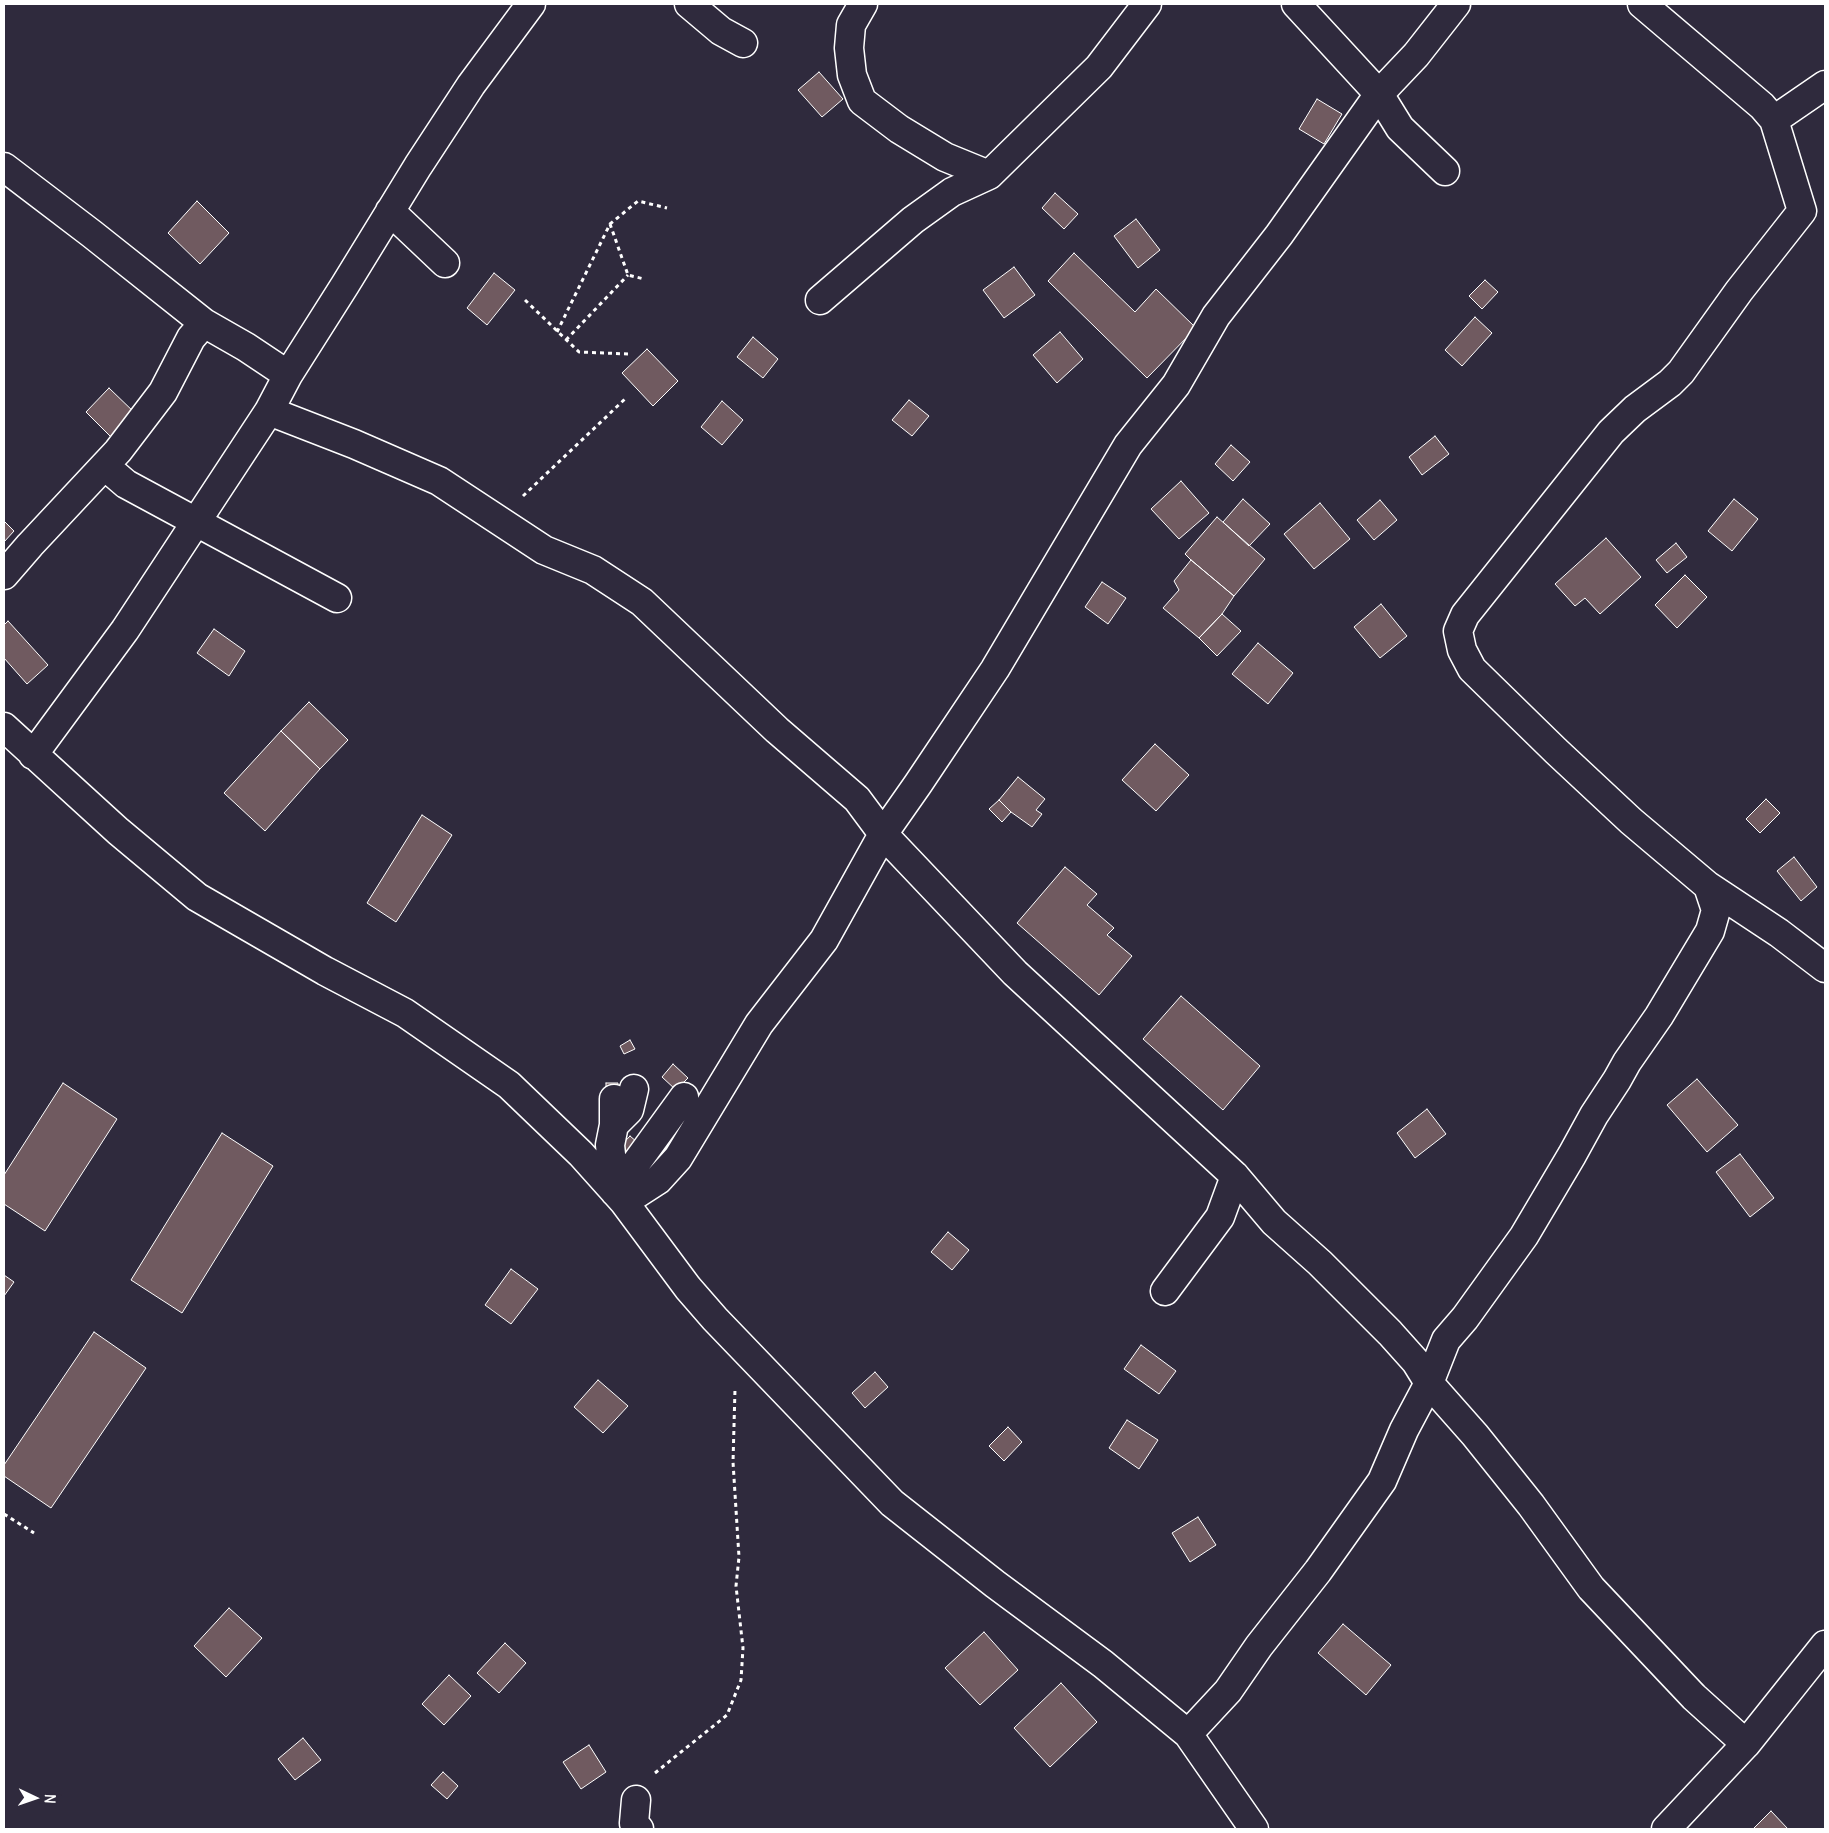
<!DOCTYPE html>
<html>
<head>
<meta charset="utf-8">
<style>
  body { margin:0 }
  #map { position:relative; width:1829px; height:1833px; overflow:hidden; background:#2f2a3d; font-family:Delius,sans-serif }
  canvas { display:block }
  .frame { position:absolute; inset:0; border:5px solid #fff; pointer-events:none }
  .north { position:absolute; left:10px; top:1773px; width:50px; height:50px; -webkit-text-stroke:4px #2f2a3d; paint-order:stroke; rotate:93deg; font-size:14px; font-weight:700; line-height:20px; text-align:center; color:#fff }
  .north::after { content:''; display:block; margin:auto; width:18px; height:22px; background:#fff; clip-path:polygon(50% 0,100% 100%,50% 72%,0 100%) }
</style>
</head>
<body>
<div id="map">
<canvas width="1829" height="1833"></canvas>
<div class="frame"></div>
<div class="north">N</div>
</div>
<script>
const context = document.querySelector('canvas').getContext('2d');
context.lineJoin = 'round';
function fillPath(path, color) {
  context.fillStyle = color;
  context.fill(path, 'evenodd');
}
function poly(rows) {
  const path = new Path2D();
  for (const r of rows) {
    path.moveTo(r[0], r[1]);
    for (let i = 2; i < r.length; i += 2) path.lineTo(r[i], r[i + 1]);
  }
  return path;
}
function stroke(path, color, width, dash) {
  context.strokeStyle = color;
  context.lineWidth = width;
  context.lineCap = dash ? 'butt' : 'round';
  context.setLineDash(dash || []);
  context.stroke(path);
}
const building = poly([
  [819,72,843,99,822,117,798,90,819,72],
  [1317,99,1342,114,1324,144,1299,129,1317,99],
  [1055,193,1078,214,1064,229,1042,208,1055,193],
  [197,201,229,233,200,264,168,233,197,201],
  [1136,219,1160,250,1138,268,1114,236,1136,219],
  [1074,253,1135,312,1156,289,1196,328,1147,378,1048,281,1074,253],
  [1014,267,1035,295,1004,318,983,290,1014,267],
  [494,273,515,290,487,325,467,308,494,273],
  [1485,280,1498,292,1482,309,1469,296,1485,280],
  [1475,317,1492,333,1462,366,1445,350,1475,317],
  [1060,332,1083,359,1057,383,1033,355,1060,332],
  [753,337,778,359,763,378,737,357,753,337],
  [647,349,678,381,653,406,622,373,647,349],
  [109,388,137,415,114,440,86,412,109,388],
  [909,400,929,416,912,436,892,420,909,400],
  [722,401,743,420,722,445,701,427,722,401],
  [1435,436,1449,454,1422,475,1409,457,1435,436],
  [1231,445,1250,462,1233,481,1215,464,1231,445],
  [1181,481,1209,513,1179,539,1151,509,1181,481],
  [1243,499,1270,524,1249,546,1223,522,1243,499],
  [1734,499,1758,519,1732,551,1708,531,1734,499],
  [1380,500,1397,520,1374,540,1357,520,1380,500],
  [1320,503,1350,539,1314,569,1284,534,1320,503],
  [1217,517,1265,559,1234,596,1191,560,1185,554,1217,517],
  [4,521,14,531,4,542,4,521],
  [1606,538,1641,577,1600,614,1585,598,1575,606,1555,584,1606,538],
  [1676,543,1687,557,1667,573,1656,560,1676,543],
  [1191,560,1234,596,1222,614,1199,638,1163,608,1179,590,1174,581,1191,560],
  [1685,575,1707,597,1677,628,1655,605,1685,575],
  [1102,582,1126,598,1108,624,1085,607,1102,582],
  [1381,604,1407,636,1380,658,1354,627,1381,604],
  [1222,614,1241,631,1217,656,1199,638,1222,614],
  [8,621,48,665,27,684,4,658,4,625,8,621],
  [214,629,245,651,229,676,197,653,214,629],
  [1258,643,1293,673,1268,704,1232,674,1258,643],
  [309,702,348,740,320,769,281,731,309,702],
  [281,731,320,769,265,831,224,793,281,731],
  [1155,744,1189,775,1156,811,1122,780,1155,744],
  [1018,777,1045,799,1036,810,1042,814,1032,827,1011,812,999,800,1018,777],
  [1766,799,1780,813,1760,833,1746,819,1766,799],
  [999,800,1011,812,1002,822,989,809,999,800],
  [422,815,452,835,396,922,367,903,422,815],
  [1794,857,1817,887,1801,901,1777,871,1794,857],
  [1065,867,1097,894,1087,905,1114,928,1107,935,1132,956,1099,995,1017,923,1065,867],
  [1181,996,1260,1066,1223,1110,1143,1039,1181,996],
  [630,1040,635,1049,624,1054,620,1046,630,1040],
  [673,1064,688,1078,676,1090,662,1077,673,1064],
  [1697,1079,1738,1125,1707,1152,1667,1105,1697,1079],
  [63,1083,117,1119,45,1231,4,1204,4,1175,63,1083],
  [606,1083,618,1083,617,1096,606,1095,606,1083],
  [1427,1109,1446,1134,1415,1158,1397,1133,1427,1109],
  [222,1133,273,1166,182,1313,131,1280,222,1133],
  [630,1136,644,1148,630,1165,615,1152,630,1136],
  [1740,1154,1774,1198,1750,1217,1716,1172,1740,1154],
  [948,1232,969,1250,952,1270,931,1252,948,1232],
  [511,1269,538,1289,511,1324,485,1305,511,1269],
  [4,1275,14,1282,4,1296,4,1275],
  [94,1332,146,1368,51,1508,4,1476,4,1465,94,1332],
  [1141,1345,1176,1371,1159,1394,1124,1369,1141,1345],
  [875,1372,888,1387,865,1408,852,1393,875,1372],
  [598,1380,628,1406,603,1433,574,1407,598,1380],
  [1127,1420,1158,1440,1139,1469,1109,1448,1127,1420],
  [1008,1427,1022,1442,1004,1461,989,1446,1008,1427],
  [1198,1517,1216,1545,1190,1562,1172,1533,1198,1517],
  [229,1608,262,1638,226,1677,194,1646,229,1608],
  [1343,1624,1391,1665,1366,1695,1318,1653,1343,1624],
  [984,1632,1018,1670,980,1705,945,1668,984,1632],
  [505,1643,526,1663,499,1693,477,1673,505,1643],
  [449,1675,471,1696,444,1725,422,1704,449,1675],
  [1061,1683,1097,1722,1050,1767,1014,1728,1061,1683],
  [303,1738,321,1760,295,1780,278,1759,303,1738],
  [589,1745,606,1772,581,1789,563,1762,589,1745],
  [443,1772,458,1786,447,1799,431,1785,443,1772],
  [1771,1811,1788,1829,1753,1829,1771,1811]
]);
fillPath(building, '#705a60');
stroke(building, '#fff', 1);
const minor = poly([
  [689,4,721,31,743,43],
  [863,4,851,25,849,48,852,75,862,101,899,129,945,157,989,175],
  [1296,4,1379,94,1400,128,1445,171],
  [1642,4,1762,106,1774,120],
  [4,167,92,234,204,323,246,347,288,375],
  [390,211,445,263],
  [820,300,913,220,952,192,989,175,1099,67,1147,4],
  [269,411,354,444,439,481,544,550,593,570,642,602,777,730,857,799,883,834,1015,973,1235,1176,1274,1222,1320,1263,1390,1333,1416,1362,1429,1383,1475,1435,1531,1505,1591,1588,1694,1697,1746,1744],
  [105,466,126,484,337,598],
  [4,575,30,545,118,451,163,392,191,338,204,323],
  [4,727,118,831,197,897,325,971,405,1013,509,1085,581,1154,624,1202,688,1288,715,1319,892,1503,995,1584,1103,1664,1188,1734,1254,1829],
  [33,755,125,630,269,411,288,375,345,285,418,166,471,85,531,4],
  [1708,886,1779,933,1825,968],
  [614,1099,614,1125,610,1145,615,1192],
  [614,1125,629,1110,634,1089],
  [615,1192,684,1097],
  [624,1202,658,1180,678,1158,759,1024,824,940,883,834,918,784,995,669,1128,445,1176,385,1216,316,1279,235,1379,94,1416,55,1456,4],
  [1165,1291,1220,1217,1235,1176],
  [1188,1734,1228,1691,1259,1646,1318,1571,1382,1481,1404,1430,1429,1383,1446,1340,1465,1318,1524,1236,1572,1155,1594,1115,1617,1080,1627,1062,1659,1016,1710,931,1716,910,1708,886,1631,821,1556,751,1472,669,1462,650,1458,631,1465,615,1611,432,1635,409,1670,383,1681,372,1739,291,1802,211,1774,120,1825,85],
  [636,1800,634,1823,639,1829],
  [1666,1829,1746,1744,1825,1645]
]);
stroke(minor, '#fff', 31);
stroke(poly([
  [610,224,628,275,644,279],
  [525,300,579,352,628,354],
  [557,332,610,224,638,201,667,208],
  [566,340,628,275],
  [523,496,626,398],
  [4,1514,34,1533],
  [655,1773,727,1715,741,1680,743,1648,736,1586,739,1557,733,1462,735,1389]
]), '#fff', 3, [4, 4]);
stroke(minor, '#2f2a3d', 28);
</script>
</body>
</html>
